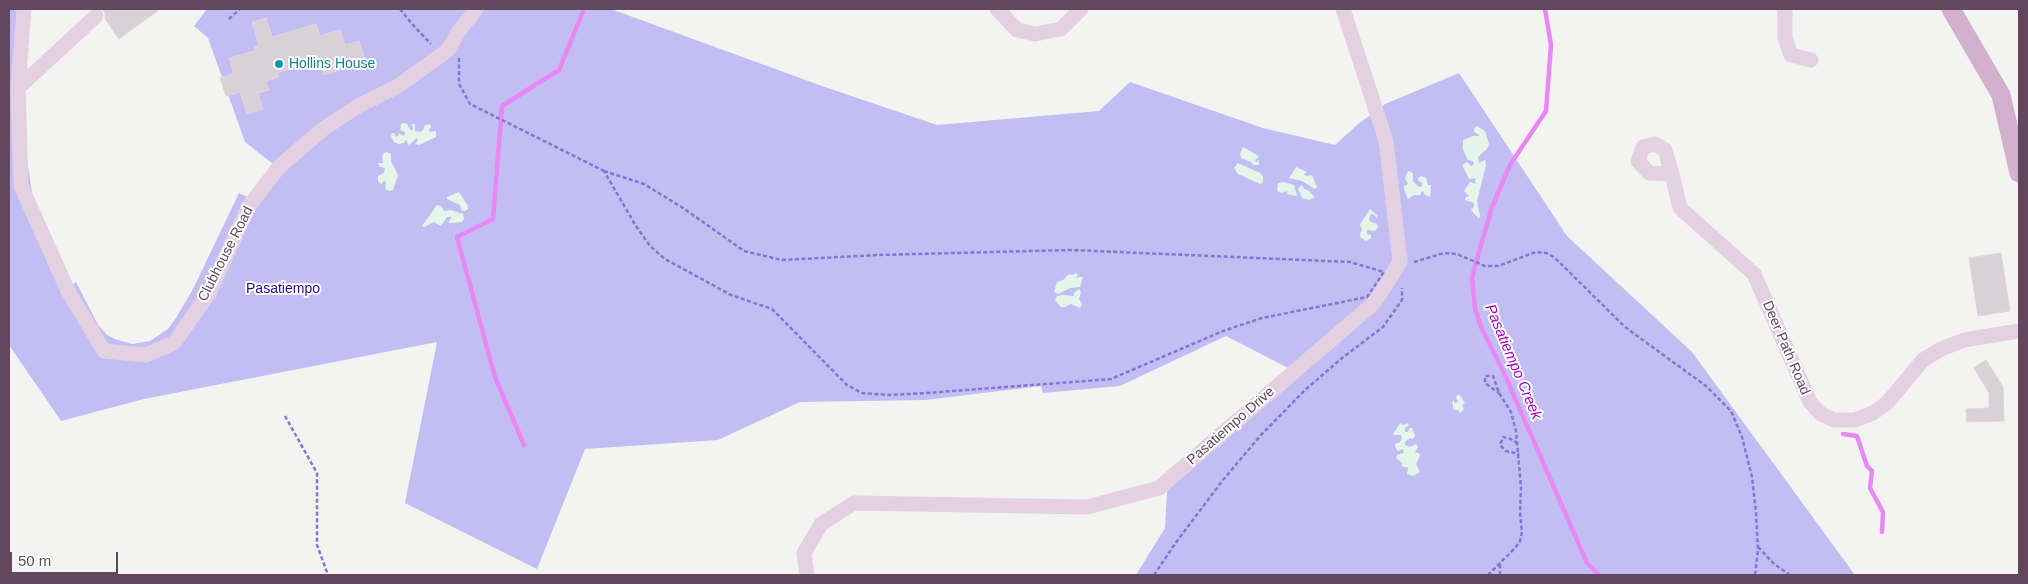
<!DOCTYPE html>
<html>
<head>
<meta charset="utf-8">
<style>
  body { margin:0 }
  #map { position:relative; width:2028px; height:584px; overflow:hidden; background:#f3f4f2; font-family:Helvetica,sans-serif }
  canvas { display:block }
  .frame { position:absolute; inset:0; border:10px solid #62485e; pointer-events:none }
  .scale { position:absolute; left:10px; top:552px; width:108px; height:22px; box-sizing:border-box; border:2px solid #62485e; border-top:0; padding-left:6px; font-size:15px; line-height:18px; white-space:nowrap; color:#62485e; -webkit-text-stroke:4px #fff; paint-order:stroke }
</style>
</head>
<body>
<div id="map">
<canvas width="2028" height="584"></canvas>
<div class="frame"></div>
<div class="scale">50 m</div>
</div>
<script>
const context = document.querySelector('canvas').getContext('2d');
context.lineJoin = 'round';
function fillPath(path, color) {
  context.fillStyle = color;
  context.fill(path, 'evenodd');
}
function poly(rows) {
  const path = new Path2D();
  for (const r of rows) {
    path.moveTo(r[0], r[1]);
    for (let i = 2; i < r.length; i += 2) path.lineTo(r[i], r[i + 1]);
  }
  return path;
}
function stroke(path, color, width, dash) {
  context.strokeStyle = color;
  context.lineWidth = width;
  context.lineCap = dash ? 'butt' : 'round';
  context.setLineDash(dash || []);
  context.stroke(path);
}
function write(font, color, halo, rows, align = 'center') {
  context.font = font + ' Helvetica,sans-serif';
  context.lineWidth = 4;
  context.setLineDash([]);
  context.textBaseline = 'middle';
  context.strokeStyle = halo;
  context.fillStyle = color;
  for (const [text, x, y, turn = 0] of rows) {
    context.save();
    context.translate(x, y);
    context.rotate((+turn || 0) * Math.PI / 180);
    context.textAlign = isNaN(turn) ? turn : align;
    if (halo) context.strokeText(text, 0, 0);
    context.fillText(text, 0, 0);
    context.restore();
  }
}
fillPath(poly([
  [9,9,25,9,22,127,33,199,73,284,76,282,98,325,107,335,115,339,132,344,150,341,168,329,176,318,193,289,239,193,257,201,278,168,245,142,208,38,194,26,207,9,611,9,822,86,937,125,1099,111,1130,82,1263,128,1335,145,1357,125,1385,104,1459,73,1567,236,1692,352,1855,575,1136,575,1165,528,1168,474,1292,370,1226,336,1120,386,1043,393,1041,386,925,400,800,402,718,440,585,449,537,569,405,503,437,342,144,399,61,421,9,345]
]), '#c2bef4');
fillPath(poly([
  [404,123,407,124,411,131,413,129,412,124,415,124,415,131,420,132,423,130,425,125,430,124,431,127,429,130,430,132,436,131,436,137,419,145,415,144,418,140,417,138,409,145,406,140,404,143,399,144,394,142,391,136,392,133,394,133,396,137,398,136,399,133,403,136,405,134,405,132,400,130,401,124],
  [1477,126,1485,131,1489,144,1487,149,1478,157,1479,163,1485,160,1486,165,1477,201,1480,216,1479,219,1471,210,1474,206,1474,203,1465,200,1465,198,1469,196,1464,191,1470,182,1477,184,1475,182,1476,178,1469,179,1462,165,1467,162,1471,166,1474,164,1473,161,1468,160,1463,150,1463,140,1473,136,1479,136,1478,134,1474,132,1474,128],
  [1243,147,1257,155,1259,157,1255,160,1256,162,1259,160,1259,165,1253,165,1251,162,1241,158,1240,154],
  [386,152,391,154,391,161,398,175,393,190,390,191,385,189,386,182,384,181,381,184,378,181,378,176,384,173,385,168,380,167,378,163,383,163,382,155],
  [1238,163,1260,173,1263,176,1263,182,1261,184,1256,182,1238,174,1234,168],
  [1296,167,1307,172,1304,174,1306,176,1312,175,1317,187,1315,189,1302,181,1289,178],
  [1408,171,1413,173,1413,181,1419,187,1422,186,1422,183,1418,180,1418,178,1421,176,1426,178,1428,185,1431,185,1430,197,1425,195,1423,191,1421,192,1421,195,1414,195,1408,199,1404,189,1404,186,1408,184,1405,178],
  [1284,182,1294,185,1297,195,1296,196,1287,194,1287,191,1282,193,1277,191,1278,183],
  [1302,185,1304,189,1308,190,1315,197,1309,200,1302,198,1298,188],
  [459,192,468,206,468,209,465,211,462,211,460,205,447,199,447,197],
  [437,205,441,206,444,211,450,210,463,214,464,219,462,222,450,223,448,222,452,217,447,217,441,226,434,222,424,227,422,226],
  [1370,209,1377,215,1377,218,1373,214,1370,215,1369,221,1377,224,1378,227,1375,231,1367,230,1367,234,1371,235,1371,238,1366,241,1360,237,1360,234,1362,230,1360,224],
  [1076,273,1078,275,1076,279,1079,277,1083,277,1080,287,1070,288,1058,294,1054,292,1057,282,1063,280,1069,274,1072,275],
  [1079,289,1081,292,1079,299,1082,304,1080,308,1071,304,1065,307,1061,307,1055,300,1057,296,1062,295,1074,296,1074,293],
  [1459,394,1465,403,1462,405,1464,409,1460,413,1458,410,1454,410,1452,402,1454,400,1454,403,1458,402,1456,397],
  [1400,423,1403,425,1408,423,1409,425,1405,428,1405,432,1408,432,1410,428,1412,428,1415,436,1413,439,1410,438,1405,442,1405,445,1410,447,1416,444,1418,447,1415,452,1420,454,1420,456,1416,464,1420,472,1413,476,1407,474,1408,467,1402,467,1402,463,1396,458,1397,455,1404,453,1403,449,1398,451,1395,447,1396,443,1399,443,1402,439,1401,435,1395,435,1393,434]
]), '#e3f6e9');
stroke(poly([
  [1545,9,1551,45,1546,111,1510,165,1492,207,1472,277,1475,309,1481,327,1504,373,1587,563,1599,575],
  [1843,434,1857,436,1867,466,1872,471,1870,488,1883,512,1882,532],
  [524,445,495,377,457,237,493,219,502,106,559,70,584,9]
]), '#e888f5', 4.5);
const building = poly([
  [102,9,160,9,119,39,105,19,105,13,102,9],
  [266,18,272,37,316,24,320,36,340,30,345,45,359,41,366,62,324,75,319,60,277,73,279,77,266,81,269,90,258,93,263,109,247,114,240,92,226,96,220,78,234,73,229,58,255,51,254,47,259,46,252,22,266,18],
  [2001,253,2010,311,1978,316,1969,258,2001,253],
  [1986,360,2003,387,2004,421,1967,422,1966,409,1989,408,1989,393,1974,368,1986,360]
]);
fillPath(building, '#dad1d7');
stroke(building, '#ded6db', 1);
stroke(poly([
  [400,9,412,24,431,44],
  [229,19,240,9],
  [459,58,459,84,470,104,604,171],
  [604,171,644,184,683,208,744,251,782,260,878,255,1071,250,1350,262,1384,272,1367,297,1262,318,1223,331,1111,379,927,393,890,395,862,393,847,385,772,309,731,295,665,259,650,246,636,226,604,171],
  [1414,262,1444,253,1457,254,1485,266,1498,266,1536,252,1546,253,1554,257,1625,327,1706,386,1731,411,1742,437,1752,477,1756,513,1758,550,1755,575],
  [285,416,317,473,317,545,328,575],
  [1517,444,1514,440,1503,437,1500,445,1506,451,1519,454],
  [1758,547,1774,564,1790,575],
  [1154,575,1177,541,1223,480,1261,435,1305,390,1342,358,1383,327,1402,300,1402,288],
  [1488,575,1515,548,1520,541,1522,532,1520,513,1521,487,1516,431,1511,412,1499,393,1493,376,1485,376,1485,383,1499,393],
  [1500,575,1500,564]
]), '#8573d6', 2.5, [4, 2.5]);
stroke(poly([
  [24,9,18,88,21,186,68,291,104,351,146,355,174,343,209,293,249,206,279,167,323,129,358,106,398,86,448,50,459,31,476,9],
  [997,9,1017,30,1035,34,1061,29,1081,9],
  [1785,9,1785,38,1791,55,1811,60],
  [18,88,96,16],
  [1672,174,1649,173,1638,161,1643,147,1655,144,1665,150,1672,174,1680,208,1754,274,1810,402,1821,414,1834,420,1855,420,1873,413,1887,403,1923,360,1941,349,1964,340,2019,331],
  [807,575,804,553,821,524,854,503,1087,507,1159,488,1374,303,1391,277,1400,261,1386,141,1343,9]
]), '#e3d0e0', 15);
stroke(poly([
  [1951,9,2001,95,2019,173]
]), '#d3b0cd', 19);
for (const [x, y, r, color] of [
  [279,64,5,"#0f9aa8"]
]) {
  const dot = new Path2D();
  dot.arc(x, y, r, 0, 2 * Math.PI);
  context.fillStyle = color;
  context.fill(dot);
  stroke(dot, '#fff', 2);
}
write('14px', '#0d838f', '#fff', [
  ["Hollins House",289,64]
], 'left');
write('14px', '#62485e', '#fff', [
  ["Clubhouse Road",226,254,-63],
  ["Deer Path Road",1786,348,67],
  ["Pasatiempo Drive",1231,426,-41]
]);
write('14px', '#250f8d', '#fff', [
  ["Pasatiempo",283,289]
]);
write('italic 15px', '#a600bc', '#fff', [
  ["Pasatiempo Creek",1513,362,67]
]);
</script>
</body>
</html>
